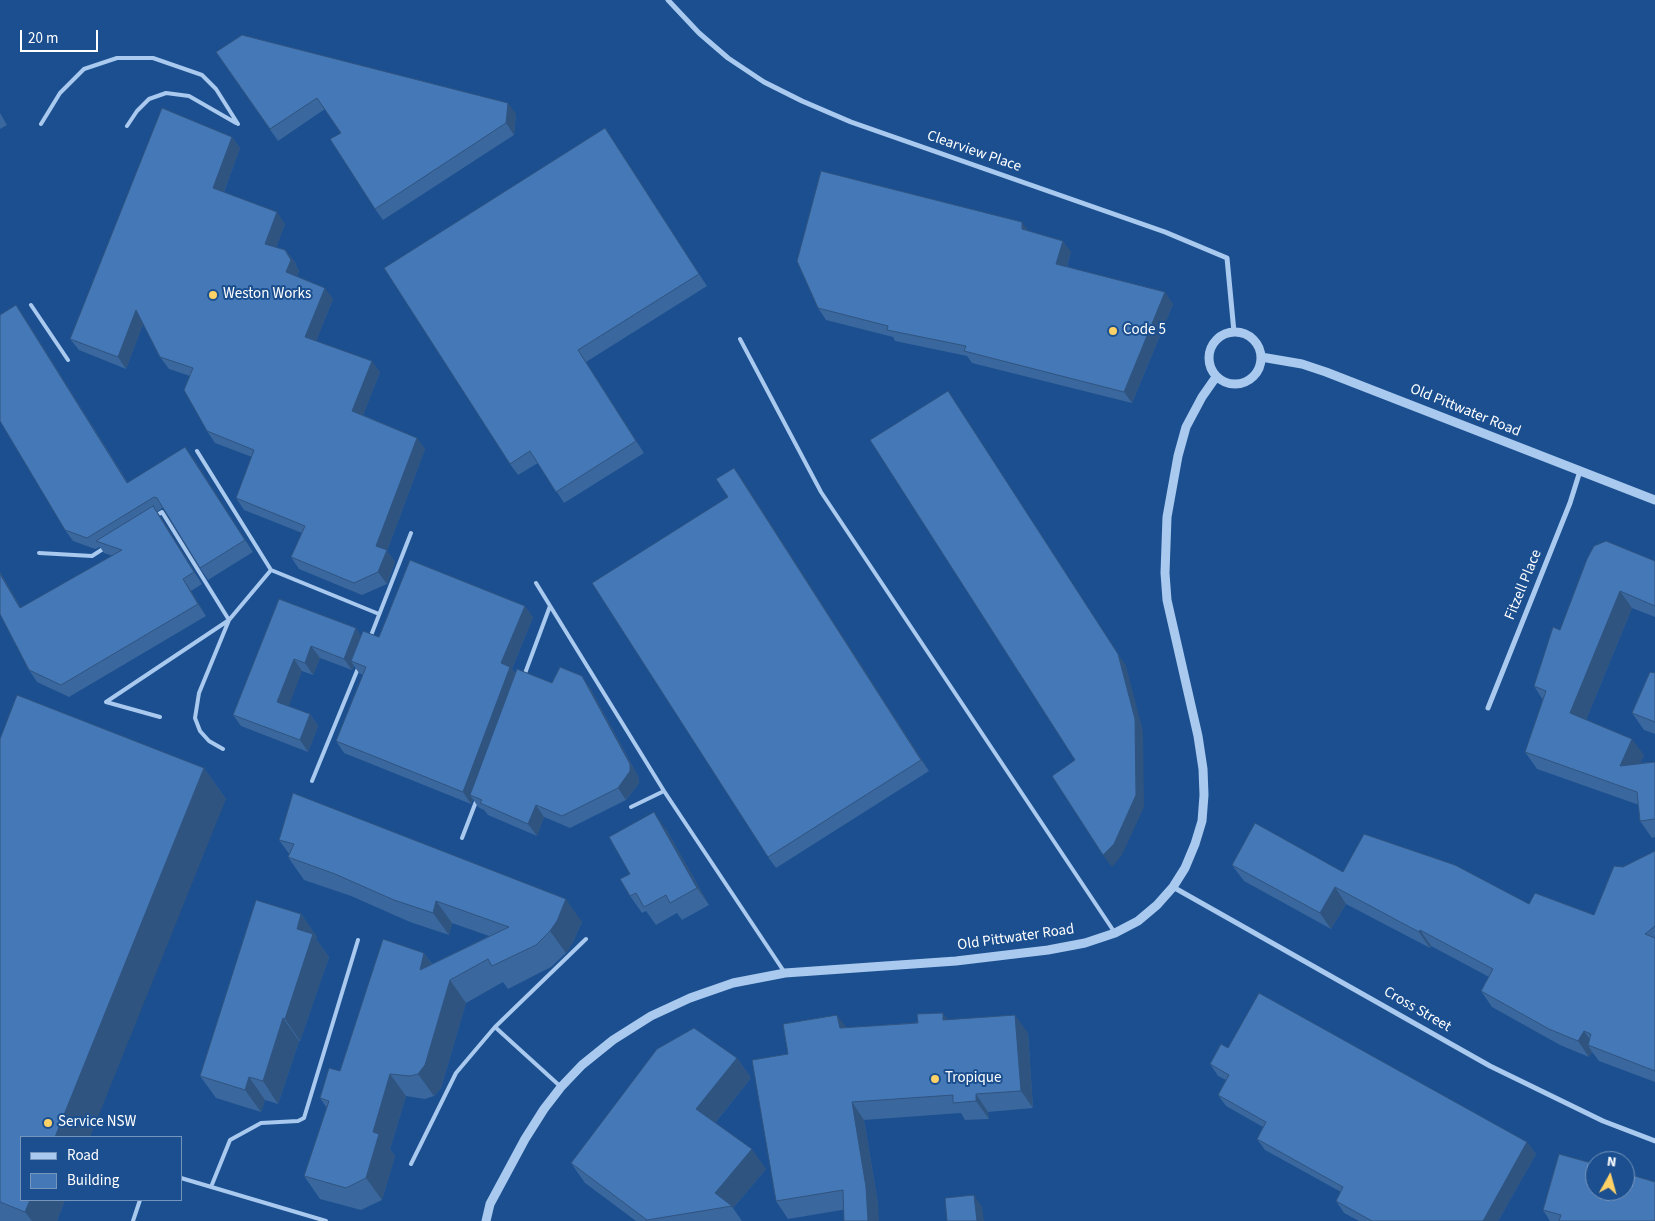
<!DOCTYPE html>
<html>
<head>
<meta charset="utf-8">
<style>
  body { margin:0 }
  #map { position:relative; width:1655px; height:1221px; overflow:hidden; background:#1b4f8f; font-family:"Source Sans 3",sans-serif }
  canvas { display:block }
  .legend { position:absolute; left:20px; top:1136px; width:162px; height:65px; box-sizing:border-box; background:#1b4f8f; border:1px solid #7695bc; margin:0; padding:6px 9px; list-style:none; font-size:15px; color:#fff }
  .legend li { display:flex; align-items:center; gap:10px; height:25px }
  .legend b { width:25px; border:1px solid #7695bc }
  .north { position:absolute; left:1585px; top:1151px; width:50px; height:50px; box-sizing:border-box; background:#1b4f8f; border:1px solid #7695bc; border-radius:50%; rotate:7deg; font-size:14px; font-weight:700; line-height:20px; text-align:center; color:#fff }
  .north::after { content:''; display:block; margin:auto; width:18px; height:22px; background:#ffd166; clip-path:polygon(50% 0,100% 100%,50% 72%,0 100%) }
  .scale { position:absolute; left:20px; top:30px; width:78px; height:22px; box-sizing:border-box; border:2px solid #fff; border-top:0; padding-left:6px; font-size:15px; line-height:18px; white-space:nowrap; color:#fff; -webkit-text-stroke:4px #1b4f8f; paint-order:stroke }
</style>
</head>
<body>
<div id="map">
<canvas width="1655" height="1221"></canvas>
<ul class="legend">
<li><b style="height:6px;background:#a9c9ee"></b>Road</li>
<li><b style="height:14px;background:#4478b7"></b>Building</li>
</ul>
<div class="north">N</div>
<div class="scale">20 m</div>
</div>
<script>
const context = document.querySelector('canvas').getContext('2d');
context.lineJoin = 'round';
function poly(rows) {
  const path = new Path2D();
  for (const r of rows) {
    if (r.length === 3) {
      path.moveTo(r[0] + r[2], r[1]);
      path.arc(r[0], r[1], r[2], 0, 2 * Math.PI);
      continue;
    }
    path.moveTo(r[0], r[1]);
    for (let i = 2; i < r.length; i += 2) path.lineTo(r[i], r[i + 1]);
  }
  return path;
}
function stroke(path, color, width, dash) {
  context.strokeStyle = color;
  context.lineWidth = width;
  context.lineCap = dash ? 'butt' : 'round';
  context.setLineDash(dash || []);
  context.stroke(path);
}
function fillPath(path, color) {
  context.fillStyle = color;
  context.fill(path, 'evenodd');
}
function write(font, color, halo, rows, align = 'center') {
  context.font = font + ' "Source Sans 3",sans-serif';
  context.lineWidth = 4;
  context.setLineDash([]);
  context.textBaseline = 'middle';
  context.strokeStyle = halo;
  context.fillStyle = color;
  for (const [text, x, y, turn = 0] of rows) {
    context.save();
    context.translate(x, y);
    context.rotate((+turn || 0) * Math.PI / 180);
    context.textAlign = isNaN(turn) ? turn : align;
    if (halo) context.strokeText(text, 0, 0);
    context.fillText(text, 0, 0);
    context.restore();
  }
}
stroke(poly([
  [41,124,60,93,84,69,117,58,153,58,202,75,216,89,238,124],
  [127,126,137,111,149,99,166,93,189,96,236,123],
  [31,305,68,360],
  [740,339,821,492,1115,933],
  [197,451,271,570],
  [154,517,162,512,229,620,199,693,195,718,200,731,209,741,223,749],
  [39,553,92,556,106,547],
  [536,583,664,791,785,973],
  [370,638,411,533],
  [524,676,550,606],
  [160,717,106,702,229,620,271,570,379,614],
  [312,781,359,666],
  [631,807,664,791],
  [462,838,477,799],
  [561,1087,495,1027,586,939],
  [411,1164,456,1073,495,1027],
  [181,1178,326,1221],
  [211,1187,230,1140,261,1123,298,1121,304,1118,358,940],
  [133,1221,140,1200]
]), '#a9c9ee', 4);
stroke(poly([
  [668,0,699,33,728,58,764,82,802,101,851,122,1165,232,1227,258,1234,332],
  [1488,708,1570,503,1580,471],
  [1173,887,1490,1066,1603,1121,1655,1141]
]), '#a9c9ee', 5);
stroke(poly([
  [1235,358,26],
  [1261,357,1302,364,1326,372,1655,500],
  [486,1221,490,1204,525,1139,544,1109,561,1087,582,1065,613,1040,651,1016,690,998,733,983,785,973,956,961,1048,950,1085,943,1115,933,1138,921,1157,905,1173,887,1185,868,1195,844,1202,821,1204,795,1203,769,1198,736,1167,600,1165,573,1167,517,1178,456,1186,427,1202,397,1216,377]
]), '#a9c9ee', 9);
fillPath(poly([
  [216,52,516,114,514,135,383,220,375,209,341,133,325,109,278,141],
  [0,113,7,125,0,129],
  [605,128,707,286,586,362,644,453,564,503,538,463,518,475,510,464],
  [232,137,240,148,224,192,285,224,276,247,285,250,294,261,299,271,297,276,333,299,316,341,380,372,363,415,417,438,425,449,387,551,395,562,387,584,362,595,299,569,291,557,302,533,244,510,236,498,252,457,215,443,207,431,190,376,169,369,160,357,143,324,126,369,79,350,70,339],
  [1028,231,1071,252,1067,266,1173,304,1132,403,972,363,967,356,895,341,893,337,826,320,818,308],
  [24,317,128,483,193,458,253,552,208,580,200,568,164,509,162,508,157,512,202,584,191,591,206,616,69,697,37,682,29,670,0,614,0,572,21,608,113,556,104,553,100,547,95,549,73,541,65,530],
  [734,468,929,771,776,868,768,857,728,497],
  [1655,561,1655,617,1632,608,1586,720,1644,755,1640,763,1655,762,1655,837,1652,838,1640,821,1639,805,1537,769,1525,752,1543,700,1534,686,1560,630],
  [279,599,361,636,379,637,533,617,512,669,516,674,552,683,590,688,638,776,639,783,626,800,570,828,544,817,537,836,488,815,484,810,478,807,473,799,471,804,344,753,336,741,363,675,359,673,354,666,352,670,320,658,313,675,302,671,288,706,310,714,318,726,308,752,241,726,233,715],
  [1655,673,1655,734,1644,730,1632,713],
  [0,739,204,768,226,799,21,1200,65,1200,57,1221,0,1221],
  [666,829,709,905,682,920,677,913,656,925,646,911,642,913,630,896,630,874],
  [279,840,582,922,572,944,566,953,551,967,508,989,503,982,466,1003,441,1088,434,1096,425,1099,406,1096,390,1149,395,1156,382,1200,361,1210,320,1199,304,1176,327,1108,320,1098,424,953,432,964,489,936,452,923,449,935,410,922,351,896,304,880,288,857,290,855],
  [1655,851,1655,1082,1599,1061,1592,1052,1589,1057,1560,1045,1492,1007,1481,991,1489,977,1431,946,1430,948,1346,904,1331,929,1244,881,1232,865,1343,872,1594,915,1623,867],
  [301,914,317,937,316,939,329,957,300,1041,299,1041,278,1104,265,1100,261,1112,216,1098,200,1076],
  [948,1020,1028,1033,1033,1108,988,1112,989,1119,965,1120,961,1113,864,1120,878,1204,788,1219,776,1201,788,1054,847,1028],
  [1228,1048,1527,1142,1536,1154,1498,1221,1359,1221,1344,1213,1336,1201,1341,1192,1265,1150,1257,1139,1263,1127,1226,1106,1218,1095,1226,1080,1218,1076,1210,1064],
  [737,1058,751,1078,715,1123,766,1169,733,1208,742,1221,636,1221,585,1183,571,1163],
  [1543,1210,1655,1221,1550,1221]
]), '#3a679d');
fillPath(poly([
  [508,103,516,114,514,135,506,123],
  [605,128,613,140,707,286,699,274],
  [232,137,240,148,221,200,213,188],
  [277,212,285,224,273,256,265,244],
  [1022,222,1030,233,1022,229],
  [1063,241,1071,252,1064,275,1056,264],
  [285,250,294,261,299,271,294,283,286,272],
  [325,288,333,299,313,349,305,337],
  [1165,292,1173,304,1132,403,1124,392],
  [16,305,24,317,135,495,127,483],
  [136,310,144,322,126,369,118,357],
  [578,350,586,362,644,453,636,441],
  [372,361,380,372,360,423,352,411],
  [948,391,1126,666,1143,731,1144,807,1122,855,1112,867,1103,855,1114,844],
  [417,438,425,449,387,551,395,562,387,584,378,572,376,546],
  [185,447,193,458,253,552,245,540],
  [734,468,742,479,929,771,921,760],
  [153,506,161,517,202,584,194,572],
  [0,572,28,620,20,608,0,574],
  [183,579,191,591,206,616,198,604],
  [1620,591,1632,608,1582,730,1570,713],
  [525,606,533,617,512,669,519,678,470,795,473,799,471,804,463,792,501,663],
  [356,628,364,640,351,661,354,666,352,670,344,659],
  [311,646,320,658,313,675,305,663],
  [294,659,302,671,286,714,277,702],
  [582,676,590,688,638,776,639,783,626,800,618,788],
  [310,714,318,726,308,752,300,740],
  [1632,739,1644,755,1631,783,1620,766],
  [204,768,226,799,90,1137,55,1137],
  [536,805,544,817,537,836,528,824],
  [654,812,666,829,709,905,697,888],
  [1335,887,1346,904,1331,929,1320,913],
  [566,899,582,922,572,944,566,953,550,931],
  [436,901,452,923,449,935,433,913],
  [301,914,317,937,316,939,329,957,300,1041,285,1019,297,929],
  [1420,930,1431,946,1430,948,1419,932],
  [424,953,439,975,420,970],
  [450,980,466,1003,441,1088,434,1096,418,1074],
  [943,1013,955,1030,943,1020],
  [837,1015,850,1032,840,1028],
  [1015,1015,1028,1033,1033,1108,1021,1091],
  [283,1018,299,1041,278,1104,263,1081],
  [1584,1031,1595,1047,1588,1045,1592,1052,1589,1057,1578,1041],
  [737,1058,751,1078,710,1129,696,1109],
  [390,1074,406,1096,390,1149,395,1156,382,1200,366,1178,373,1132],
  [249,1077,265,1100,261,1112,245,1090],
  [976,1094,988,1112,989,1119,976,1101],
  [852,1102,864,1120,878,1204,879,1221,868,1221],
  [1527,1142,1536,1154,1498,1221,1483,1221],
  [752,1149,766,1169,733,1208,715,1193],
  [974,1195,982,1207,984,1221,977,1221],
  [30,1200,65,1200,57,1221,32,1221,25,1212]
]), '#305480');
const building = poly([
  [242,35,508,103,506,123,375,209,330,139,341,133,317,98,270,129,216,52,242,35],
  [162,108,232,137,213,188,277,212,265,244,285,250,291,260,286,272,325,288,305,337,372,361,352,411,417,438,376,546,387,550,378,572,354,583,291,557,305,526,236,498,254,450,207,431,184,390,193,368,160,357,136,310,118,357,70,339,162,108],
  [605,128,699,274,578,350,636,441,556,492,530,451,510,464,384,268,605,128],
  [821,171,1022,222,1022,229,1063,241,1056,264,1165,292,1124,392,964,351,966,346,887,330,888,326,818,308,797,261,821,171],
  [16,305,127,483,185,447,245,540,200,568,157,498,154,497,87,538,65,530,0,421,0,315,16,305],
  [948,391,1118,654,1135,719,1136,795,1114,844,1103,855,1052,776,1075,760,870,440,948,391],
  [734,468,921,760,768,857,592,583,728,497,716,479,734,468],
  [153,506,194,572,183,579,198,604,61,685,29,670,0,614,0,574,20,608,122,550,96,541,153,506],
  [1606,541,1655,561,1655,606,1620,591,1570,713,1632,739,1620,766,1655,762,1655,819,1640,821,1637,792,1525,752,1546,691,1534,686,1553,627,1560,630,1587,559,1594,546,1606,541],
  [410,560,525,606,501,663,510,667,463,792,336,741,366,667,351,661,363,631,379,637,410,560],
  [279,599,356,628,344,659,311,646,305,663,294,659,277,702,310,714,300,740,233,715,279,599],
  [560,667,582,676,630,764,630,771,618,788,562,816,536,805,528,824,480,803,482,800,470,795,517,669,552,683,560,667],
  [1650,672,1655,673,1655,722,1632,713,1650,672],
  [17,695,204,768,55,1137,21,1137,21,1200,30,1200,25,1212,0,1202,0,739,17,695],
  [293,793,566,899,557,921,550,931,536,945,492,966,488,959,450,980,425,1065,418,1074,410,1076,390,1074,373,1132,379,1134,366,1178,346,1188,304,1176,329,1101,320,1098,329,1068,340,1071,383,939,424,953,420,970,509,927,436,901,433,913,394,900,335,874,288,857,294,844,279,840,293,793],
  [654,812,697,888,670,903,666,895,644,907,636,893,630,896,620,879,630,874,609,837,654,812],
  [1255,823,1343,872,1364,834,1455,865,1529,904,1535,893,1594,915,1614,866,1623,867,1655,851,1655,926,1645,934,1655,938,1655,1071,1588,1045,1591,1034,1584,1031,1578,1041,1549,1029,1481,991,1493,969,1420,930,1419,932,1335,887,1320,913,1232,865,1255,823],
  [256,900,301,914,297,929,313,934,285,1019,283,1018,263,1081,249,1077,245,1090,200,1076,256,900],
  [1259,993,1527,1142,1483,1221,1372,1221,1336,1201,1343,1187,1257,1139,1266,1122,1218,1095,1229,1075,1210,1064,1221,1044,1228,1048,1259,993],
  [943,1013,943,1020,1015,1015,1021,1091,976,1094,976,1101,953,1103,953,1095,852,1102,866,1187,868,1221,844,1221,843,1190,776,1201,752,1060,788,1054,783,1024,837,1015,840,1028,918,1023,917,1014,943,1013],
  [694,1028,737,1058,696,1109,752,1149,715,1193,732,1206,647,1220,571,1163,657,1049,694,1028],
  [1559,1154,1595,1164,1595,1191,1625,1191,1625,1173,1655,1182,1655,1221,1559,1221,1561,1215,1543,1210,1559,1154],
  [974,1195,977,1221,947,1221,945,1198,974,1195]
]);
fillPath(building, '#4478b7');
stroke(building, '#305480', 1);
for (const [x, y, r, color] of [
  [213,295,5,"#ffd166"],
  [1113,331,5,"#ffd166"],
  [935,1079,5,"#ffd166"],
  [48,1123,5,"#ffd166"]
]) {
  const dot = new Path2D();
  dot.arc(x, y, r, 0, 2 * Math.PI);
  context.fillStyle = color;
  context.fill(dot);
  stroke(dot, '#1b4f8f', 2);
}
write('15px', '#fff', '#1b4f8f', [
  ["Clearview Place",974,152,19],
  ["Old Pittwater Road",1465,411,22],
  ["Fitzell Place",1524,585,-68],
  ["Old Pittwater Road",1016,938,-8],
  ["Cross Street",1417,1010,30]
]);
write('15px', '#fff', '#1b4f8f', [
  ["Weston Works",223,295],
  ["Code 5",1123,331],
  ["Tropique",945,1079],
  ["Service NSW",58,1123]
], 'left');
</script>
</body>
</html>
